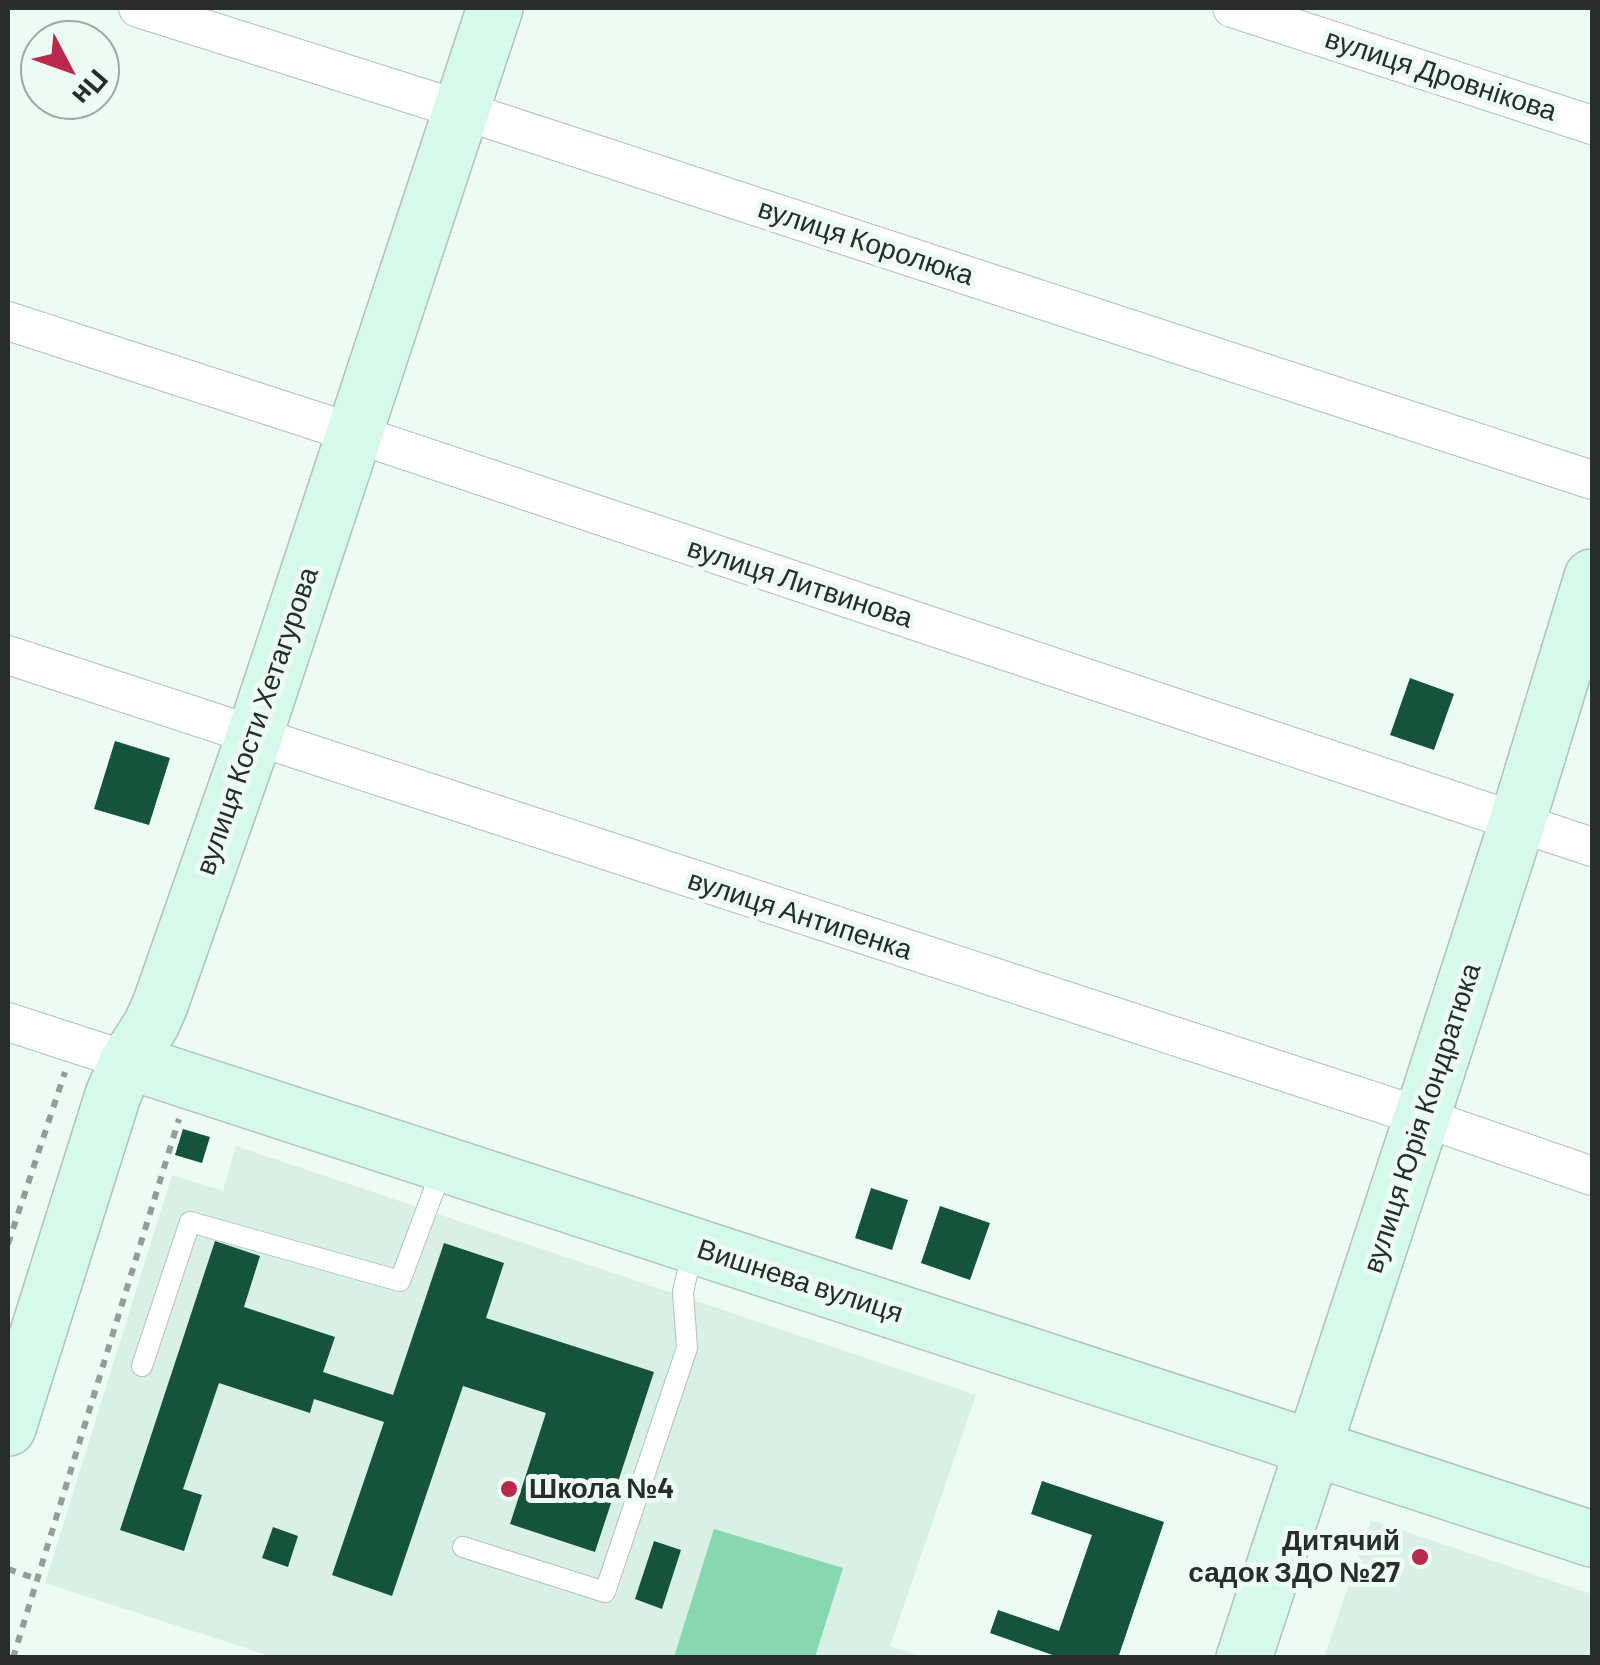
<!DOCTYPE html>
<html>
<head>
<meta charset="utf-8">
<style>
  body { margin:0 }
  #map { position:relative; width:1600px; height:1665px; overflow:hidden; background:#ecfcf3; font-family:Barlow,sans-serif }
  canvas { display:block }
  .frame { position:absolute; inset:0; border:10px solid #272d2a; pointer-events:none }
  .north { position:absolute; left:20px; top:20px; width:100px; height:100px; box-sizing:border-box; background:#ecfcf3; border:2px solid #9da9a3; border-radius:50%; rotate:131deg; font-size:28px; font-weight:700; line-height:40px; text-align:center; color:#272d2a }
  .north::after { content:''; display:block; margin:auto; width:35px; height:45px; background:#ba294d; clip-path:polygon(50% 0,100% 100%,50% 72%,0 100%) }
</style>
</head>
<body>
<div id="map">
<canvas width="1600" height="1665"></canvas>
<div class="frame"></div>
<div class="north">Пн</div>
</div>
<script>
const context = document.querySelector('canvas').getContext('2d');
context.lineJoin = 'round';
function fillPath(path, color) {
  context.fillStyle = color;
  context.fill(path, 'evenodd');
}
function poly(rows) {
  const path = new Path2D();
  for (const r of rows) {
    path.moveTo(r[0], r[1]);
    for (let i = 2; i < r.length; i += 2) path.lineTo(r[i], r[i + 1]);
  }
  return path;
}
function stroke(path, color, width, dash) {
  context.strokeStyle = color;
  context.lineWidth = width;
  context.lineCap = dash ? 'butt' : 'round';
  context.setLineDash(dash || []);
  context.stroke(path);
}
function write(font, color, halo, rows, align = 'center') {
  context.font = font + ' Barlow,sans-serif';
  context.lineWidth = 10;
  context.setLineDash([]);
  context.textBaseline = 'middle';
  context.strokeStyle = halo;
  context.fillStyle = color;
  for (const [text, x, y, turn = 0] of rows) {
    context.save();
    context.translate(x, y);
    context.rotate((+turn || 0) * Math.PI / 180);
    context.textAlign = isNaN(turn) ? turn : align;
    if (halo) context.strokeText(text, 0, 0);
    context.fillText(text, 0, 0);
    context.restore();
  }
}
fillPath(poly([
  [236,1146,976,1395,890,1646,923,1657,273,1657,45,1583,172,1175,223,1191],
  [1371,1520,1592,1594,1592,1657,1324,1657]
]), '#d9f1e4');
fillPath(poly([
  [714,1529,843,1568,815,1657,674,1657]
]), '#87d8b1');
fillPath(poly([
  [1410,678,1454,694,1434,750,1390,735],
  [115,741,170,758,149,825,94,809],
  [183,1129,210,1137,202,1163,175,1155],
  [871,1188,908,1200,892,1250,855,1238],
  [940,1206,990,1223,970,1280,921,1263],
  [215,1241,260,1256,244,1307,335,1337,323,1372,393,1395,444,1243,504,1263,486,1318,654,1372,595,1552,510,1524,546,1413,463,1386,392,1596,332,1575,384,1422,314,1399,310,1413,219,1383,183,1489,202,1495,184,1551,120,1530],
  [1042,1481,1164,1522,1118,1658,1061,1658,990,1633,998,1610,1059,1631,1092,1535,1031,1514],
  [273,1527,298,1536,288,1567,262,1558],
  [654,1541,681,1550,662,1609,635,1599]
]), '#15543a');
const lane = poly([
  [142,1366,190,1222,400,1281,443,1166],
  [463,1547,605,1592,687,1348,683,1292,693,1248]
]);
const street = poly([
  [138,8,461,110,1592,480],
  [1232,8,1592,125],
  [8,321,353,433,1592,847],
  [8,655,1422,1117,1592,1176],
  [8,1022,128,1061]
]);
const secondary = poly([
  [128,1061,1592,1539],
  [8,1428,113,1095,128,1061,151,1025,160,1005,254,737,495,8],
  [1244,1658,1422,1117,1517,823,1592,577]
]);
stroke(lane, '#b2c1b8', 22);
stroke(street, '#b2c1b8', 40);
stroke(secondary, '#b2c1b8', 58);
stroke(poly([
  [8,1244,65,1072],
  [8,1569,37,1579],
  [13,1658,179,1119]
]), '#929d97', 6, [8, 8]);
stroke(lane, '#fff', 20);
stroke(street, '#fff', 38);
stroke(secondary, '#d6faea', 55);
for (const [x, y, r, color] of [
  [509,1489,10,"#ba294d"],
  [1420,1557,10,"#ba294d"]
]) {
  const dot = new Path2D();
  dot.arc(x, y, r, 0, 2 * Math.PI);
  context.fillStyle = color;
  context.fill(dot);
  stroke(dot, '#ecfcf3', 4);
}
write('28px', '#272d2a', '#ecfcf3', [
  ["вулиця Дровнікова",1441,75,18],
  ["вулиця Королюка",866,242,18],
  ["вулиця Литвинова",800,583,18],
  ["вулиця Кости Хетагурова",257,721,-71],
  ["вулиця Антипенка",800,915,18],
  ["вулиця Юрія Кондратюка",1422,1118,-72],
  ["Вишнева вулиця",800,1281,18]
]);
write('bold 28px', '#272d2a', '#ecfcf3', [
  ["Школа №4",529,1489],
  ["Дитячий",1400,1541,"right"],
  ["садок ЗДО №27",1400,1573,"right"]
], 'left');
</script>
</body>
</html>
